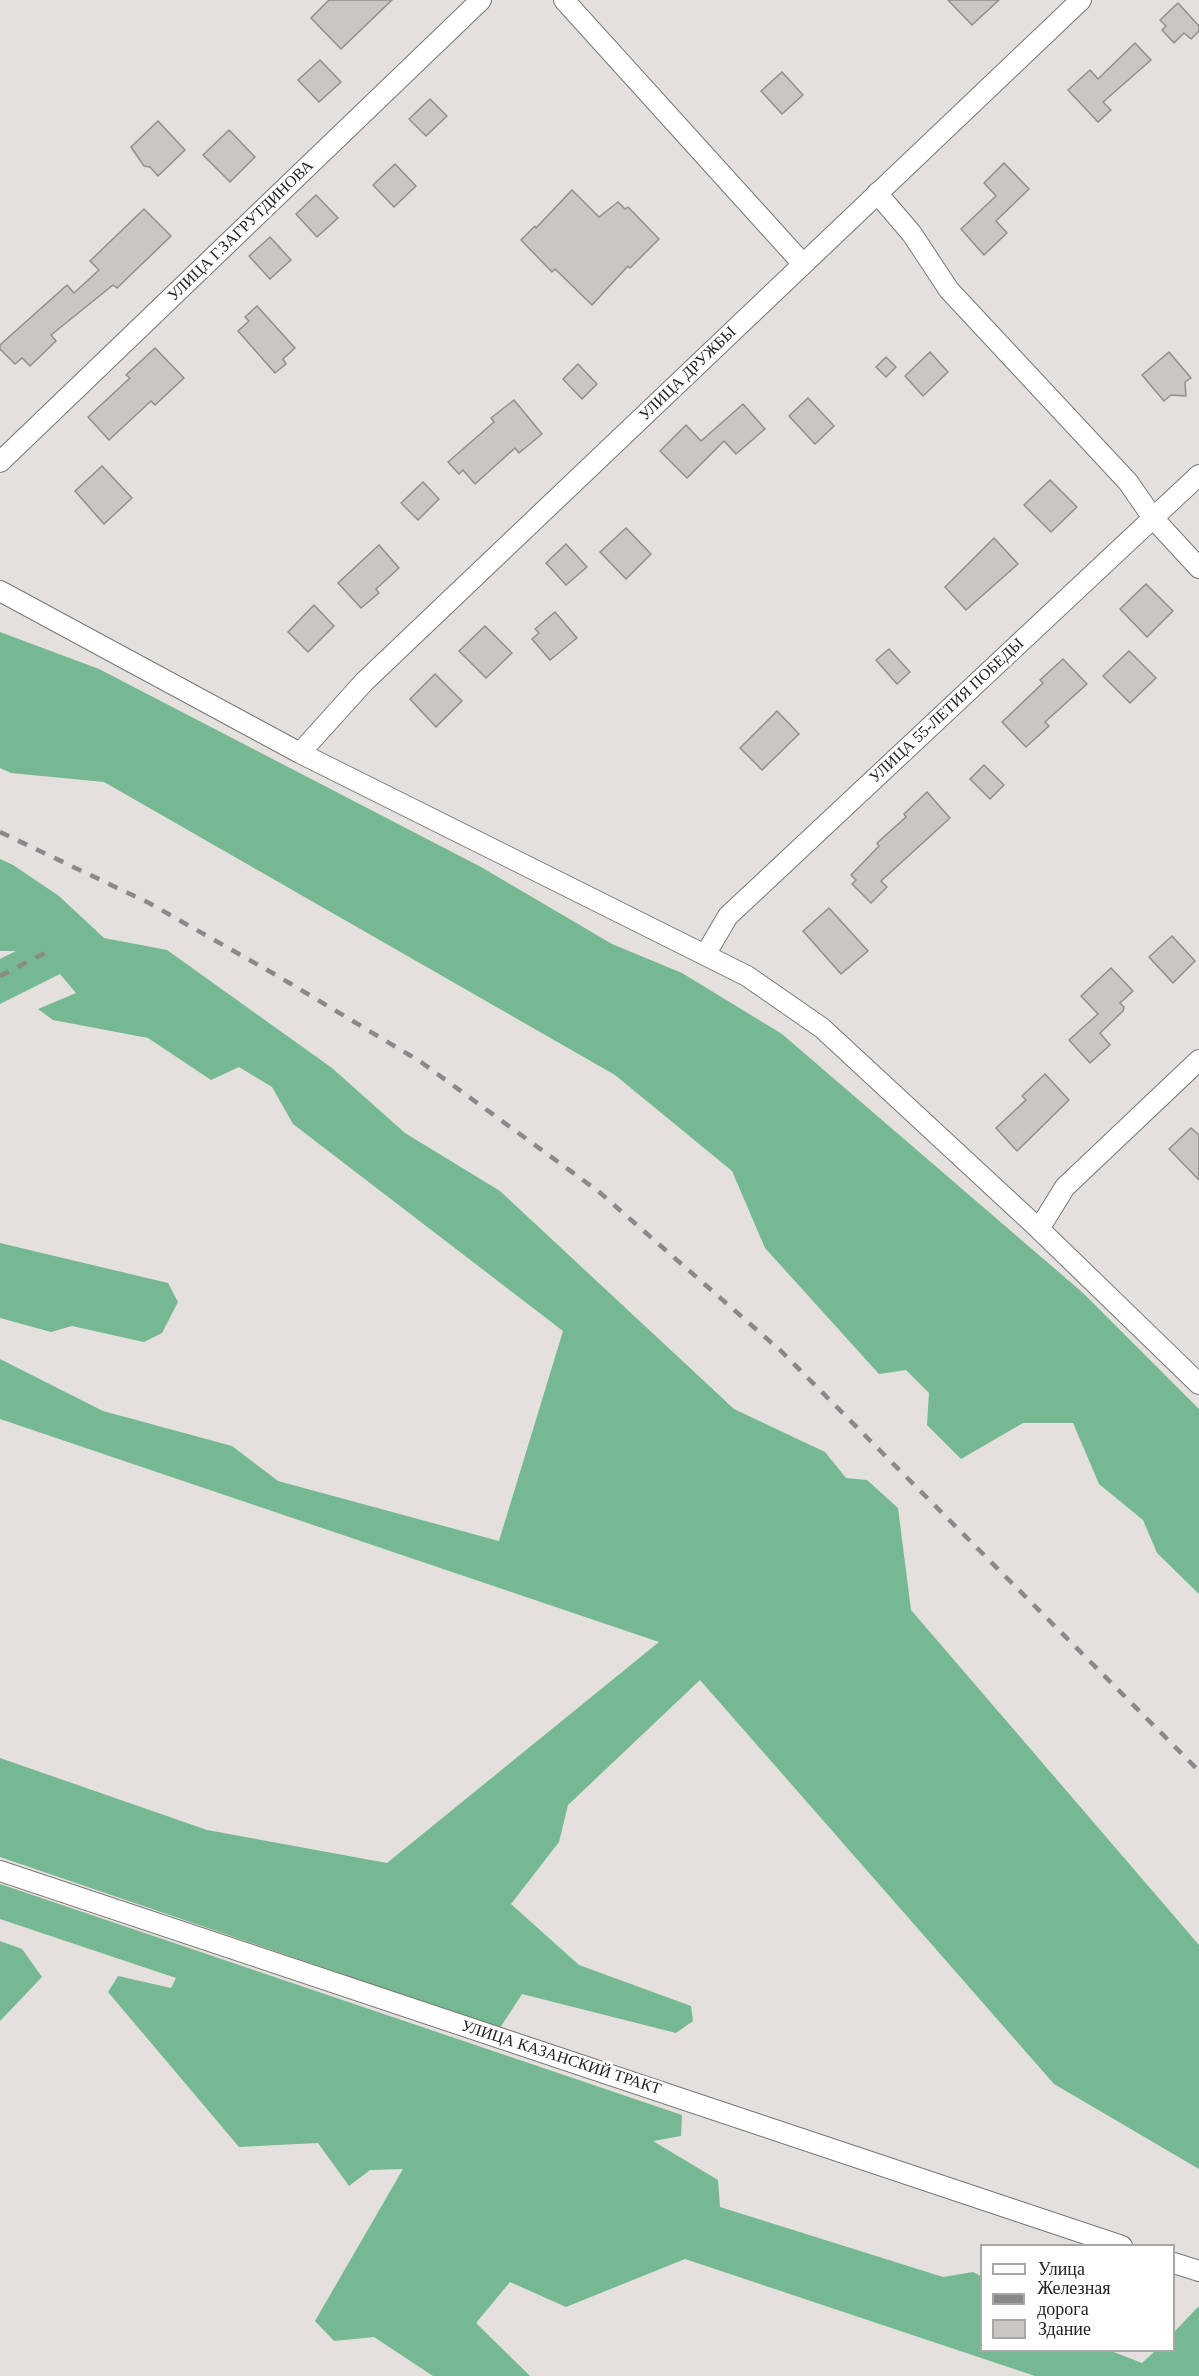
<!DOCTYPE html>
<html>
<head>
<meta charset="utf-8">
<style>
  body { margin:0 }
  #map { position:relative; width:1199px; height:2376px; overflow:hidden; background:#e3e0dd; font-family:"Times New Roman",serif }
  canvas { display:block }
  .legend { position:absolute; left:980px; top:2244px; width:195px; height:108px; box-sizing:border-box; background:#fff; border:2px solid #a7a7a6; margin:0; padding:8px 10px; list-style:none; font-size:18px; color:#232220 }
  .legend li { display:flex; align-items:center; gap:12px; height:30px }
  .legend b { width:30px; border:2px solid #a7a7a6 }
</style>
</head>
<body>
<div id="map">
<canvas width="1199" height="2376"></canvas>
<ul class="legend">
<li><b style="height:8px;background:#fff"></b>Улица</li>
<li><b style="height:8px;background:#8b8987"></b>Железная дорога</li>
<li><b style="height:16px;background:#c9c6c3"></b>Здание</li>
</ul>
</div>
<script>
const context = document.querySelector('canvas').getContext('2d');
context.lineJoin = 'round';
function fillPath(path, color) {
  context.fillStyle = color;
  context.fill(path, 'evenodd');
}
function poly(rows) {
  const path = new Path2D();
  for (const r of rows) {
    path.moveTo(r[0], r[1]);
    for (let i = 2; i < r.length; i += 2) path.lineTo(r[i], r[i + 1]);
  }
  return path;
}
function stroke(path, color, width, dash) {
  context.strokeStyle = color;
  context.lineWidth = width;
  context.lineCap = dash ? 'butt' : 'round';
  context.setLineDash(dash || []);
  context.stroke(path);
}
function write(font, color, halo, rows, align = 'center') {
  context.font = font + ' "Times New Roman",serif';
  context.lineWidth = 5;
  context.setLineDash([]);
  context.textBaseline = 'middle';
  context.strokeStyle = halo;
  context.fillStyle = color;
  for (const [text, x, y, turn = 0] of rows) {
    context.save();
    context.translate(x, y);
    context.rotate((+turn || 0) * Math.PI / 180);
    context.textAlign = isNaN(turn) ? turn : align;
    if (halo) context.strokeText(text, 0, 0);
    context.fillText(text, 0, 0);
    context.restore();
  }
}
fillPath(poly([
  [0,632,99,669,481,867,612,944,682,973,782,1034,1083,1293,1199,1409,1199,1594,1157,1553,1143,1520,1099,1484,1073,1423,1023,1423,961,1459,927,1425,929,1393,906,1370,879,1374,765,1248,732,1171,615,1075,104,782,11,773,0,768],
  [0,859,13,865,59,896,104,938,167,950,332,1068,405,1133,500,1191,734,1409,825,1452,846,1478,867,1480,898,1508,911,1610,1199,1945,1199,2169,1054,2084,700,1680,568,1805,559,1842,511,1904,579,1965,691,2006,693,2021,676,2033,522,1994,500,2028,0,1857,0,1758,207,1830,387,1863,659,1642,0,1419,0,1359,103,1411,232,1446,278,1481,499,1541,563,1331,293,1124,272,1087,239,1067,211,1080,148,1038,53,1020,38,1009,76,993,60,974,0,1004,0,959,16,951,0,951],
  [0,1243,168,1283,178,1302,162,1333,144,1342,72,1326,51,1332,0,1318],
  [0,1884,682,2115,681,2136,653,2141,718,2180,720,2207,943,2277,973,2272,981,2276,982,2350,1111,2351,1142,2363,1155,2351,1174,2350,1174,2332,1199,2306,1199,2376,1035,2376,685,2259,566,2307,510,2282,476,2323,530,2376,433,2376,374,2337,334,2341,315,2321,403,2169,370,2170,349,2186,318,2143,239,2147,108,1992,118,1976,171,1988,176,1978,0,1919],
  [0,1941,22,1949,42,1977,0,2021]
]), '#76b891');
const building = poly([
  [329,0,392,0,341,49,311,18,329,0],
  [948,0,999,0,972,25,948,0],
  [1178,3,1199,26,1199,31,1191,39,1184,33,1174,43,1162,30,1166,26,1160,20,1178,3],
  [1135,43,1151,60,1103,102,1111,110,1098,122,1068,90,1090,70,1098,79,1135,43],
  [320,60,341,82,319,102,298,80,320,60],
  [782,72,803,95,782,114,761,91,782,72],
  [430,99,447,116,426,136,409,119,430,99],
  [158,121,185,150,158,176,150,167,144,166,131,147,158,121],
  [229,130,255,157,230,182,203,155,229,130],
  [1004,163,1029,189,996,221,1007,233,984,255,961,229,996,196,984,183,1004,163],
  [395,164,416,186,394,207,373,185,395,164],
  [572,190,599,217,618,202,625,209,628,207,659,239,630,268,628,266,592,305,555,269,552,272,521,240,535,226,536,228,572,190],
  [316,195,338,218,317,237,296,214,316,195],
  [144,209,171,236,117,288,113,285,51,335,56,341,30,366,22,358,15,364,0,349,0,345,67,285,74,293,99,270,90,261,144,209],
  [270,237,291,260,270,279,249,256,270,237],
  [257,306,295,348,283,359,286,364,275,373,238,331,249,321,245,317,257,306],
  [155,348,184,378,155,405,151,401,109,440,88,417,130,378,126,375,155,348],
  [930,352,948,372,923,396,905,376,930,352],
  [1169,352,1191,378,1185,382,1186,396,1171,395,1164,401,1142,375,1169,352],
  [886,357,896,367,886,377,876,367,886,357],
  [578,364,597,384,582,399,563,379,578,364],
  [808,398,834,426,815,444,789,416,808,398],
  [514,400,542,434,519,453,515,448,475,484,463,470,459,474,448,462,494,422,491,418,514,400],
  [743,404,765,429,736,454,724,441,687,478,660,451,686,425,701,441,743,404],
  [102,466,132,498,104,524,75,491,102,466],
  [1050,480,1077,507,1051,532,1024,505,1050,480],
  [423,482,439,499,418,520,401,503,423,482],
  [626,528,651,554,626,579,600,552,626,528],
  [994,538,1018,564,966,610,945,587,994,538],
  [566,544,587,567,566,585,546,563,566,544],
  [379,545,399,568,376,589,379,593,361,608,338,583,379,545],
  [1146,584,1173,611,1147,637,1120,609,1146,584],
  [314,605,334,626,308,652,288,632,314,605],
  [555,612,577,638,550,660,532,639,539,633,535,629,555,612],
  [485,626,512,653,486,678,459,651,485,626],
  [889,649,910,672,897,684,876,660,889,649],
  [1129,651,1156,678,1130,703,1103,676,1129,651],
  [1063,659,1087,684,1045,722,1049,726,1026,747,1002,722,1043,683,1040,680,1063,659],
  [435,674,462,701,436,727,410,699,435,674],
  [777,711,799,734,762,770,740,748,777,711],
  [984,765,1004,785,990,799,970,779,984,765],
  [927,792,950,818,881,881,887,887,871,903,852,884,856,880,851,875,879,846,877,843,906,817,904,814,927,792],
  [829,908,868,951,841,974,803,931,829,908],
  [1172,936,1195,961,1173,983,1149,957,1172,936],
  [1111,968,1133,991,1120,1003,1124,1007,1123,1011,1100,1033,1110,1045,1090,1063,1069,1040,1098,1014,1081,996,1111,968],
  [1045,1074,1069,1100,1017,1151,996,1128,1026,1100,1022,1096,1045,1074],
  [1191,1128,1199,1135,1199,1180,1169,1149,1191,1128]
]);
fillPath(building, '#c9c6c3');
stroke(building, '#918e8b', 1.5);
const minor = poly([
  [564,0,803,264],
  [877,193,912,234,949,290,1128,482,1153,518,1199,568],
  [0,462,481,0],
  [0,591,300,753,747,976,822,1028,1039,1229,1199,1384],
  [300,753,364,682,1081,0],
  [705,955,728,916,1199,475],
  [1039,1229,1065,1187,1199,1060],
  [0,1871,1122,2246],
  [1174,2263,1199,2271]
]);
stroke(minor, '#797774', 22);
stroke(minor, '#fff', 20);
stroke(poly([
  [0,832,149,903,276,975,421,1062,598,1191,781,1351,1199,1771],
  [0,976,47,952]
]), '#8b8987', 4.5, [10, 10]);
write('16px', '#232220', '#fff', [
  ["УЛИЦА Г.ЗАГРУТДИНОВА",241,231,-44],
  ["УЛИЦА ДРУЖБЫ",688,374,-44],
  ["УЛИЦА 55-ЛЕТИЯ ПОБЕДЫ",947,711,-43],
  ["УЛИЦА КАЗАНСКИЙ ТРАКТ",561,2058,18]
]);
</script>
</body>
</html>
